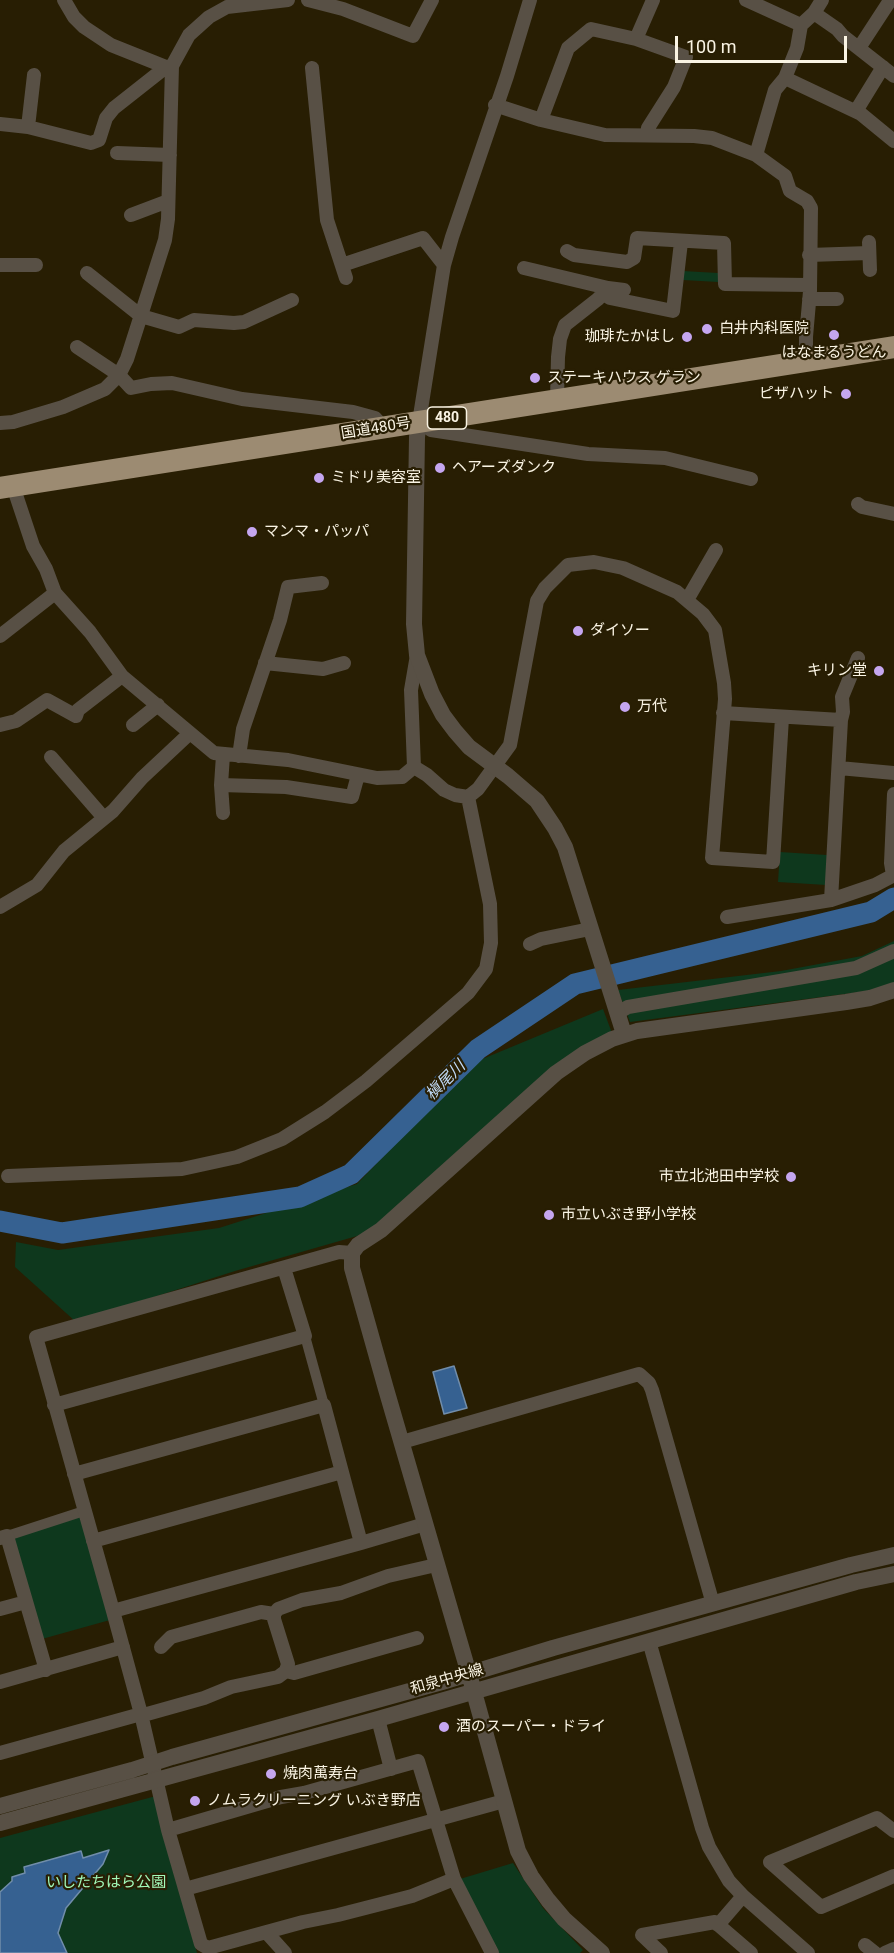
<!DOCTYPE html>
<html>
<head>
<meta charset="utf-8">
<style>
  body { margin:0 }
  #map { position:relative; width:894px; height:1953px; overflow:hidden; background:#281e03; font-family:Roboto,sans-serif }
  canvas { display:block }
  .scale { position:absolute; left:675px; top:36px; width:172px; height:27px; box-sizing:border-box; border:3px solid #faf4e4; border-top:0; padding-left:8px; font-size:18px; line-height:21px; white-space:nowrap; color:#faf4e4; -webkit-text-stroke:4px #281e03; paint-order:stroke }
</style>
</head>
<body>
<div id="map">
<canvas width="894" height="1953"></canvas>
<div class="scale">100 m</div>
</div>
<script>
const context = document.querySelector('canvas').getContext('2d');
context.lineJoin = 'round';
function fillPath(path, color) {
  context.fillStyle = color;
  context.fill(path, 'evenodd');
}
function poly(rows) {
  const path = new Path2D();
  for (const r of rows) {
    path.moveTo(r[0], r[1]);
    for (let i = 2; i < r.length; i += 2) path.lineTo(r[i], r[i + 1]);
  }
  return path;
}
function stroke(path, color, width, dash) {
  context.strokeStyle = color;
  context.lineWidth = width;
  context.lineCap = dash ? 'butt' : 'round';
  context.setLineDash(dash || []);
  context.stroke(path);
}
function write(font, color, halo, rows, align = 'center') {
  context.font = font + ' Roboto,"Noto Sans JP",sans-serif';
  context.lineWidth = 4.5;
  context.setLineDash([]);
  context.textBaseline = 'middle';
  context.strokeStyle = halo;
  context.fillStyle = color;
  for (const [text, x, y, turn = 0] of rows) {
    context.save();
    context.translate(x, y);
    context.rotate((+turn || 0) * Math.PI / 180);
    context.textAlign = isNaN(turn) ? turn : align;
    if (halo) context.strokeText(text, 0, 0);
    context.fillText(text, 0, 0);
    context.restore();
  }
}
fillPath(poly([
  [683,271,718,273,718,282,683,280],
  [780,852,827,855,826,885,778,882],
  [894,941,894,984,883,989,630,1022,618,990,781,971,862,956],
  [603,1009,612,1033,380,1225,357,1236,235,1271,76,1322,15,1267,16,1242,58,1250,219,1228,357,1184,421,1117,480,1060],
  [80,1515,110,1620,42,1639,12,1536],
  [156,1796,197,1953,0,1953,0,1838],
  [513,1863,543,1908,583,1950,580,1953,498,1953,460,1879]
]), '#0e381d');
const water = poly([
  [454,1366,467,1408,444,1414,433,1372,454,1366],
  [109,1850,103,1864,66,1908,58,1933,67,1953,0,1953,0,1892,12,1881,12,1877,25,1873,24,1867,81,1851,83,1858,109,1850]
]);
fillPath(water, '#366191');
stroke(water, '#718daa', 1.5);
stroke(poly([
  [0,1221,62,1233,300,1197,351,1174,478,1049,575,984,871,912,894,898]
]), '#366191', 21);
stroke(poly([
  [305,1336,324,1405],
  [7,1536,84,1511]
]), '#585045', 10);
stroke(poly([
  [64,0,74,17,84,27,111,45,166,67,172,66],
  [308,0,343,9,413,36,432,0],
  [530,0,507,76,452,237,444,265,419,422,431,430,588,454,665,458,751,479],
  [746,0,801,25],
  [814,13,837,29,843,36,894,76],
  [636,39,686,57,674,87,648,128,647,134],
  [859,48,889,2],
  [312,68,327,220,346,278],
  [785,78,861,114,894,141],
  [495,105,541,120,605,135,694,136,712,138,756,155,785,176,790,191,807,201,811,208,810,291,806,337,806,361],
  [856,111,883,67],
  [541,120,568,48,591,29,636,39,653,0],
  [0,124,28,127,91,143,99,140,106,118,114,108,166,67],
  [28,127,34,75],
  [117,153,170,155],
  [756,155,775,90,785,78,797,48,801,25,814,13,822,0],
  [131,215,168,201],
  [869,242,870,270],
  [567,251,574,255,627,262,634,258,637,238,724,243,725,284,809,285],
  [809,255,869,253],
  [0,265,36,265],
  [342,265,423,238,444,265],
  [524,268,608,288,598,299,565,325,560,339,558,357,557,400],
  [87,273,141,316,179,327,194,320,234,323,244,322,292,300],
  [608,288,624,290],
  [603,294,610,298,673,311,681,242],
  [809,299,837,299],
  [77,347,119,375,131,388,151,384,172,383,242,399,353,412,375,418,384,428],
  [0,423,13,422,63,407,105,389,119,375,127,359,165,240,168,219,172,66,189,35,209,17,227,7,288,0],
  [858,504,862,507,894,514],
  [55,593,90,632,122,676,214,753,288,760,377,778,402,777,414,767],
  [687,600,716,550],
  [0,636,55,593,46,569,33,546,13,486],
  [417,655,411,690,414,767,427,775,444,790,455,795,468,797,478,789,510,745,537,601,545,588,568,565,594,562,623,568,677,592,703,614,715,630,724,683,725,699,712,858,773,862,782,718],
  [265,663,323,669,344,663],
  [723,713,841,720,831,900],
  [841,720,843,712,842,697,858,658],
  [0,725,16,721,47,700,76,716,78,710,122,676],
  [133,725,158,705],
  [239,756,243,729,280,620,288,587,322,583],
  [51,757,104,818],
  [839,768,894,773],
  [221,785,286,787,352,797,358,775],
  [223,813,221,785,223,755],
  [893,875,891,863,894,794],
  [0,907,37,885,64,851,113,811,142,778,189,734],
  [727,917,831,900,875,885,894,875],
  [530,944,541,939,590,929],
  [617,1013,628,1007,856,968,894,951],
  [8,1176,182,1169,237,1157,282,1139,325,1112,366,1081,468,993,486,969,491,943,490,904,468,797],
  [352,1253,339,1252,36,1337,113,1611,141,1714,168,1830,201,1944,208,1948,303,1922,338,1915,412,1896,454,1879],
  [54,1405,305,1336,284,1268],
  [402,1442,639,1374,649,1383,652,1390,713,1604],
  [74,1474,324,1405,361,1543],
  [0,1538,7,1536,46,1670],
  [93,1541,342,1472],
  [0,1609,26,1602],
  [113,1611,361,1543,425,1524],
  [649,1641,702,1828,709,1847,729,1881,743,1896,808,1953],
  [161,1647,171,1637,261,1612,274,1614],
  [286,1671,294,1673,417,1638],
  [0,1682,123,1647],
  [378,1719,391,1769],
  [0,1753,141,1714,147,1714,204,1698,231,1687,278,1677,286,1671,288,1664,274,1619,274,1614,278,1609,302,1600,341,1593,388,1576,436,1565],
  [168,1830,281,1797,304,1793,418,1761,454,1879,492,1953],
  [894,1831,877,1818,770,1862,821,1907,894,1876],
  [185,1889,504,1801],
  [718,1925,743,1896],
  [267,1933,285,1953],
  [865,1945,875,1953],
  [661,1953,642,1935,715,1922,751,1953],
  [885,1953,894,1949]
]), '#585045', 14);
stroke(poly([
  [419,422,417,437,414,624,417,655,432,694,443,715,455,731,469,747,508,776,537,801,555,828,565,847,624,1034],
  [0,1806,132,1770,172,1757,442,1682,553,1648,851,1565,894,1555],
  [0,1823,378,1719,856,1582,894,1574],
  [602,1953,564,1919,548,1900,531,1876,518,1851,469,1674,386,1389,352,1268,352,1253,358,1245,381,1230,556,1073,585,1053,612,1039,637,1031,846,1002,870,998,894,990]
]), '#585045', 16);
stroke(poly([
  [0,488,894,347]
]), '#9c8b72', 22);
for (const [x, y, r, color] of [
  [707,329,6,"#c5a6f0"],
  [834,335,6,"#c5a6f0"],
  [687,337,6,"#c5a6f0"],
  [535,378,6,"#c5a6f0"],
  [846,394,6,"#c5a6f0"],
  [440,468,6,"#c5a6f0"],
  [319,478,6,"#c5a6f0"],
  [252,532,6,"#c5a6f0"],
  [578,631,6,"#c5a6f0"],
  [879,671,6,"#c5a6f0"],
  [625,707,6,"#c5a6f0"],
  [791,1177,6,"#c5a6f0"],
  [549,1215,6,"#c5a6f0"],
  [444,1727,6,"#c5a6f0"],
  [271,1774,6,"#c5a6f0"],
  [195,1801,6,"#c5a6f0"]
]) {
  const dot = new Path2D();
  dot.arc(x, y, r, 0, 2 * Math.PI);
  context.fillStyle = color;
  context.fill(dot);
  stroke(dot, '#281e03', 2);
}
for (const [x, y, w] of [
  [447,418,39]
]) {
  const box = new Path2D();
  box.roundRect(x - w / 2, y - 11, w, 22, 4.5);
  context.fillStyle = '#281e03';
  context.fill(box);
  stroke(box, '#faf4e4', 1.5);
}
write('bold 14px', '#faf4e4', null, [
  ["480",447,418]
]);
write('15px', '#faf4e4', '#281e03', [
  ["白井内科医院",719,329],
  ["珈琲たかはし",675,337,"right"],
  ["はなまるうどん",834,353,"center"],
  ["ステーキハウス ゲラン",547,378],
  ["ピザハット",834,394,"right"],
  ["ヘアーズダンク",452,468],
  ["ミドリ美容室",331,478],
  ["マンマ・パッパ",264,532],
  ["ダイソー",590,631],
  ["キリン堂",867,671,"right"],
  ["万代",637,707],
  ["市立北池田中学校",779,1177,"right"],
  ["市立いぶき野小学校",561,1215],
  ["酒のスーパー・ドライ",456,1727],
  ["焼肉萬寿台",283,1774],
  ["ノムラクリーニング いぶき野店",207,1801]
], 'left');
write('15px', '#faf4e4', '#281e03', [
  ["国道480号",376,429,-9],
  ["和泉中央線",447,1680,-16]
]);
write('15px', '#a2faba', '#281e03', [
  ["いしたちはら公園",106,1883]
]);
write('italic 16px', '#c1daf7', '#281e03', [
  ["槇尾川",446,1081,-45]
]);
</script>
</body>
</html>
